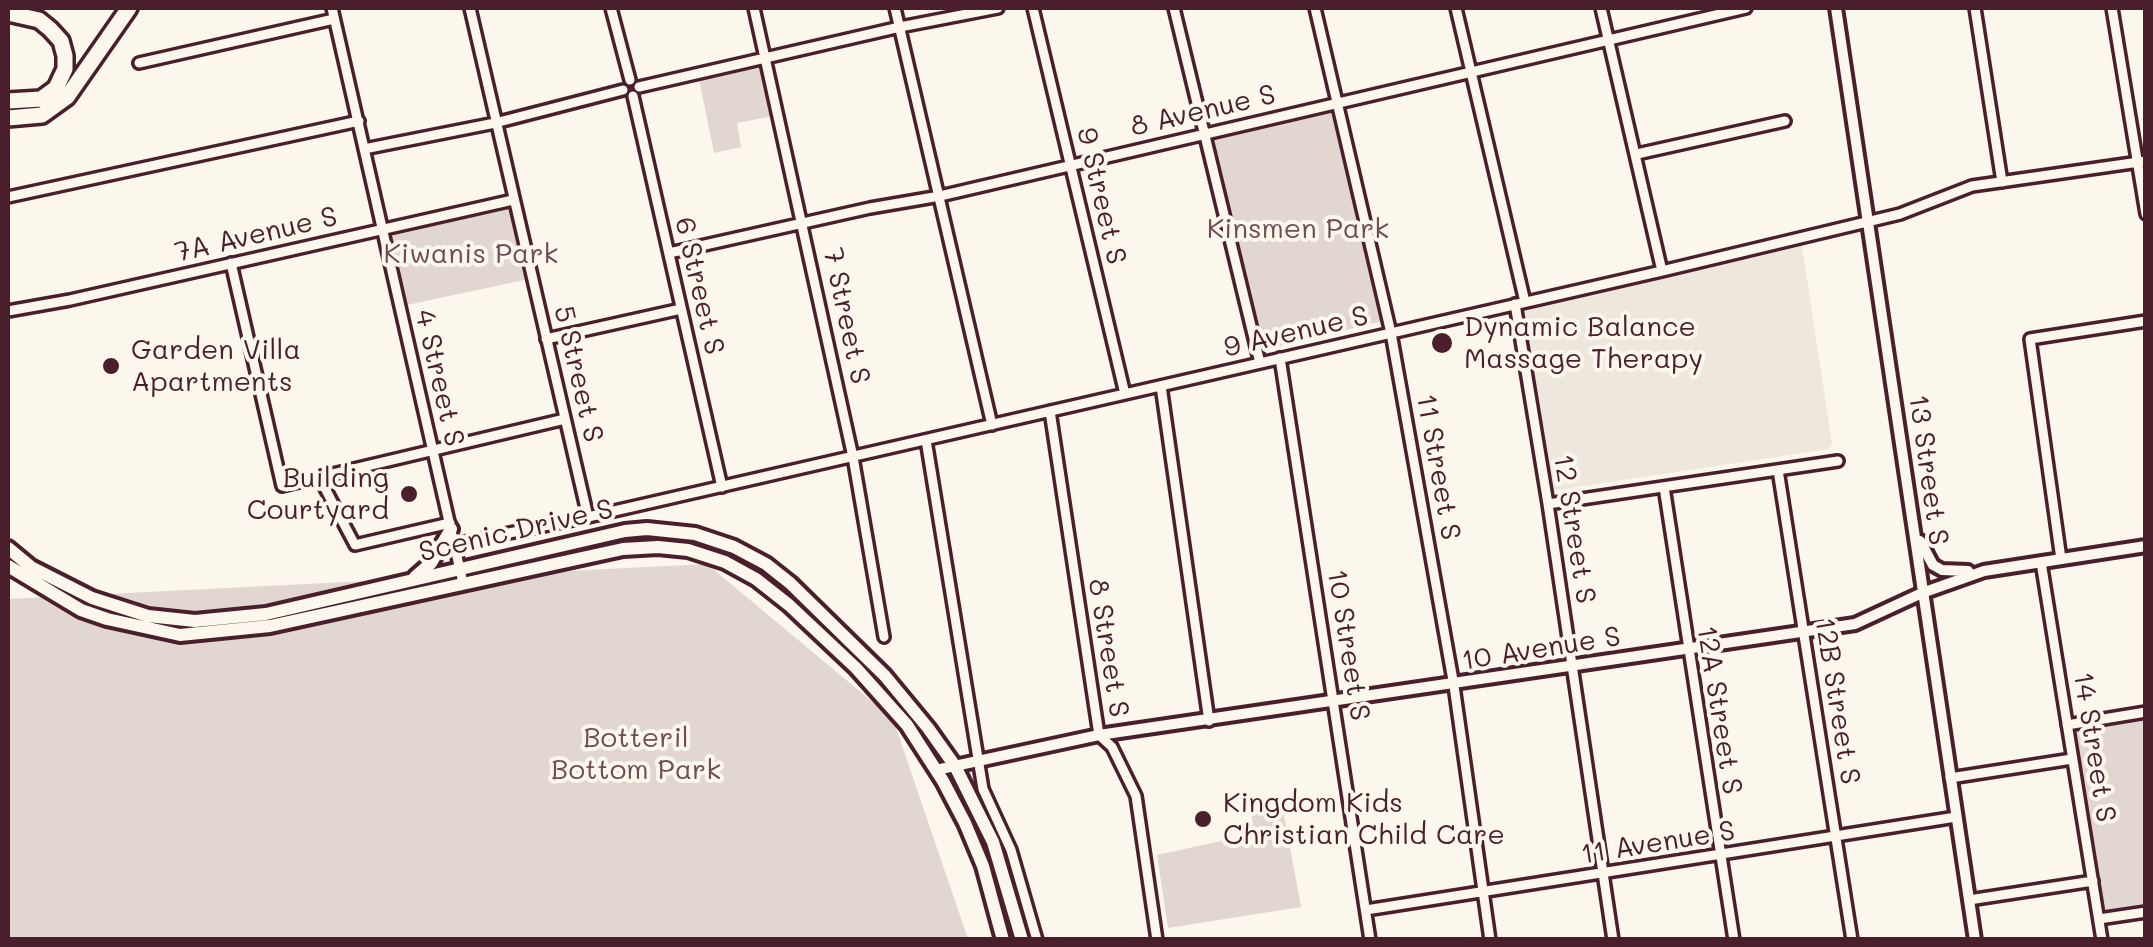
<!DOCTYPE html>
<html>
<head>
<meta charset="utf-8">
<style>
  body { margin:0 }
  #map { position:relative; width:2153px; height:947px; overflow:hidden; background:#fbf7ec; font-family:Mali,sans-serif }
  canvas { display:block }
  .frame { position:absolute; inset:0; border:10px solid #4a1f2b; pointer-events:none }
</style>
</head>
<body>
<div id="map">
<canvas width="2153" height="947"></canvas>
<div class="frame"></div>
</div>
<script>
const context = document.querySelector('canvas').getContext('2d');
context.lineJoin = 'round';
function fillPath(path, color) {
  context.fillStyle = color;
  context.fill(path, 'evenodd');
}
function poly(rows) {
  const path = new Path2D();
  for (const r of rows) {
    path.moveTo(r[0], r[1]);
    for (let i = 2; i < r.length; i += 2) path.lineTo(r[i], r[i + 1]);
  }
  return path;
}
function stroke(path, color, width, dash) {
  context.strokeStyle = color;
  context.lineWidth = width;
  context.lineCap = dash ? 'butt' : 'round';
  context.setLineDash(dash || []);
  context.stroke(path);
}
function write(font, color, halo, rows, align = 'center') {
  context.font = font + ' Mali,sans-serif';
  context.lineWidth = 8;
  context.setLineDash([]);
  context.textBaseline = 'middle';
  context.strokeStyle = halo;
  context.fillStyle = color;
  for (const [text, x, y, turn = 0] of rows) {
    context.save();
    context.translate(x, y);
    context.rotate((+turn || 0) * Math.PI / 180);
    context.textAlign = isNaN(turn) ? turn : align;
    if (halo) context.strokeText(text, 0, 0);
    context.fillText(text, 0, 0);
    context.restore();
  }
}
fillPath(poly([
  [1802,246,1832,444,1829,449,1551,491,1519,310]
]), '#eee7de');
fillPath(poly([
  [763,66,773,116,737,123,741,147,714,153,699,79],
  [1331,109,1382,321,1265,350,1213,137],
  [511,207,529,279,407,305,391,233],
  [707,564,893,719,968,939,8,940,8,599],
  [2145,715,2145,908,2104,915,2074,727],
  [1283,809,1301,907,1168,928,1157,855,1253,834,1252,816,1257,812]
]), '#e2d7d0');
const minor = poly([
  [332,8,463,583],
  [470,8,588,517],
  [611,8,630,80],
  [754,8,853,457,884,637],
  [895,8,992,425],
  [1033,8,1125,394],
  [1174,8,1260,363],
  [1315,8,1391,333,1454,686,1490,940],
  [1456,8,1525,302],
  [1601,8,1662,271],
  [1975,8,2002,182],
  [2112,8,2146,214],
  [139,63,334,19],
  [639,87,900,27,998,8],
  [633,96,722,487],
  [364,149,495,123,623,90],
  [1637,154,1785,121],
  [8,197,359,121],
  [669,253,870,208,940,196,1746,8],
  [231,263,282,486,565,419],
  [1515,304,1548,504,1613,940],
  [8,311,70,300,513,200],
  [546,339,681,309],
  [1280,358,1370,940],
  [1161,386,1209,721],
  [1050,411,1099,735,1112,747,1136,796,1157,940],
  [926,440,983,789,1011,850,1037,940],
  [1778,470,1852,940],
  [319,477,355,545,450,523],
  [1664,487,1734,940],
  [1548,504,1838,461],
  [455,544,588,517,1662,271,1900,214,1972,186,2146,161],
  [2061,559,2030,339,2146,321],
  [2041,562,2102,940],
  [2067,725,2146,712],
  [1950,778,2072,759],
  [1969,900,2093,881],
  [1366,910,1956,817],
  [2099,919,2146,912]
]);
const tertiary = poly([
  [1836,8,1975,940],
  [1920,541,1933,565,1942,570,1968,571],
  [936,770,1099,735,1855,624,1922,593,1984,571,2146,546]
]);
const primary = poly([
  [8,548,31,567,92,598,148,616,195,621,266,614,625,531,647,529,695,534,734,547,766,564,790,583,885,676,928,728,955,766,993,842,1022,940],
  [8,566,81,610,107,619,180,635,270,626,623,549,658,547,688,550,725,562,756,579,789,605,856,668,907,725,943,781,965,823,983,866,1003,940],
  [415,577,431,563,451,529]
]);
const motorway = poly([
  [8,13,39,20,50,29,61,41,65,56,65,69,56,88,41,99,8,101],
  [8,118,42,115,67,97,129,8]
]);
stroke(minor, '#4a1f2b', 16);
stroke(tertiary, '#4a1f2b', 18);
stroke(primary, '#4a1f2b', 20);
stroke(motorway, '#4a1f2b', 22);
stroke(minor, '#fbf7ec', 9);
stroke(tertiary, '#fbf7ec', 10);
stroke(primary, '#fbf7ec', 12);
stroke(motorway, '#fbf7ec', 15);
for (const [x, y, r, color] of [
  [1442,343,12,"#4a1f2b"],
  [111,366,10,"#4a1f2b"],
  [409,494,10,"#4a1f2b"],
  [1203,819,10,"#4a1f2b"]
]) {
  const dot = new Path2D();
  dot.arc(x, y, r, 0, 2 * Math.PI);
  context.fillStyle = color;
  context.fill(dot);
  stroke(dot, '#fbf7ec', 4);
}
write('28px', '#4a1f2b', '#fbf7ec', [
  ["8 Avenue S",1203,111,-13],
  ["9 Street S",1101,196,77],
  ["7A Avenue S",256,235,-13],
  ["6 Street S",699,286,77],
  ["7 Street S",846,316,78],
  ["9 Avenue S",1296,332,-13],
  ["5 Street S",578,374,77],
  ["4 Street S",439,378,77],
  ["11 Street S",1438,467,80],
  ["13 Street S",1928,470,82],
  ["12 Street S",1574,529,81],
  ["Scenic Drive S",516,531,-13],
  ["10 Street S",1348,645,81],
  ["8 Street S",1108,648,81],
  ["10 Avenue S",1541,649,-9],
  ["12B Street S",1837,701,81],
  ["12A Street S",1719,710,81],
  ["14 Street S",2094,747,81],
  ["11 Avenue S",1658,843,-9]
]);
write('28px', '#704d54', '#fbf7ec', [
  ["Kinsmen Park",1298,229],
  ["Kiwanis Park",471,254],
  ["Botteril",636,738],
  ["Bottom Park",636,770]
]);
write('28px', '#4a1f2b', '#fbf7ec', [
  ["Dynamic Balance",1464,327],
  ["Massage Therapy",1464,359],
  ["Garden Villa",131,350],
  ["Apartments",131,382],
  ["Building",389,478,"right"],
  ["Courtyard",389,510,"right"],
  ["Kingdom Kids",1223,803],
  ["Christian Child Care",1223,835]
], 'left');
</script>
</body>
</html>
